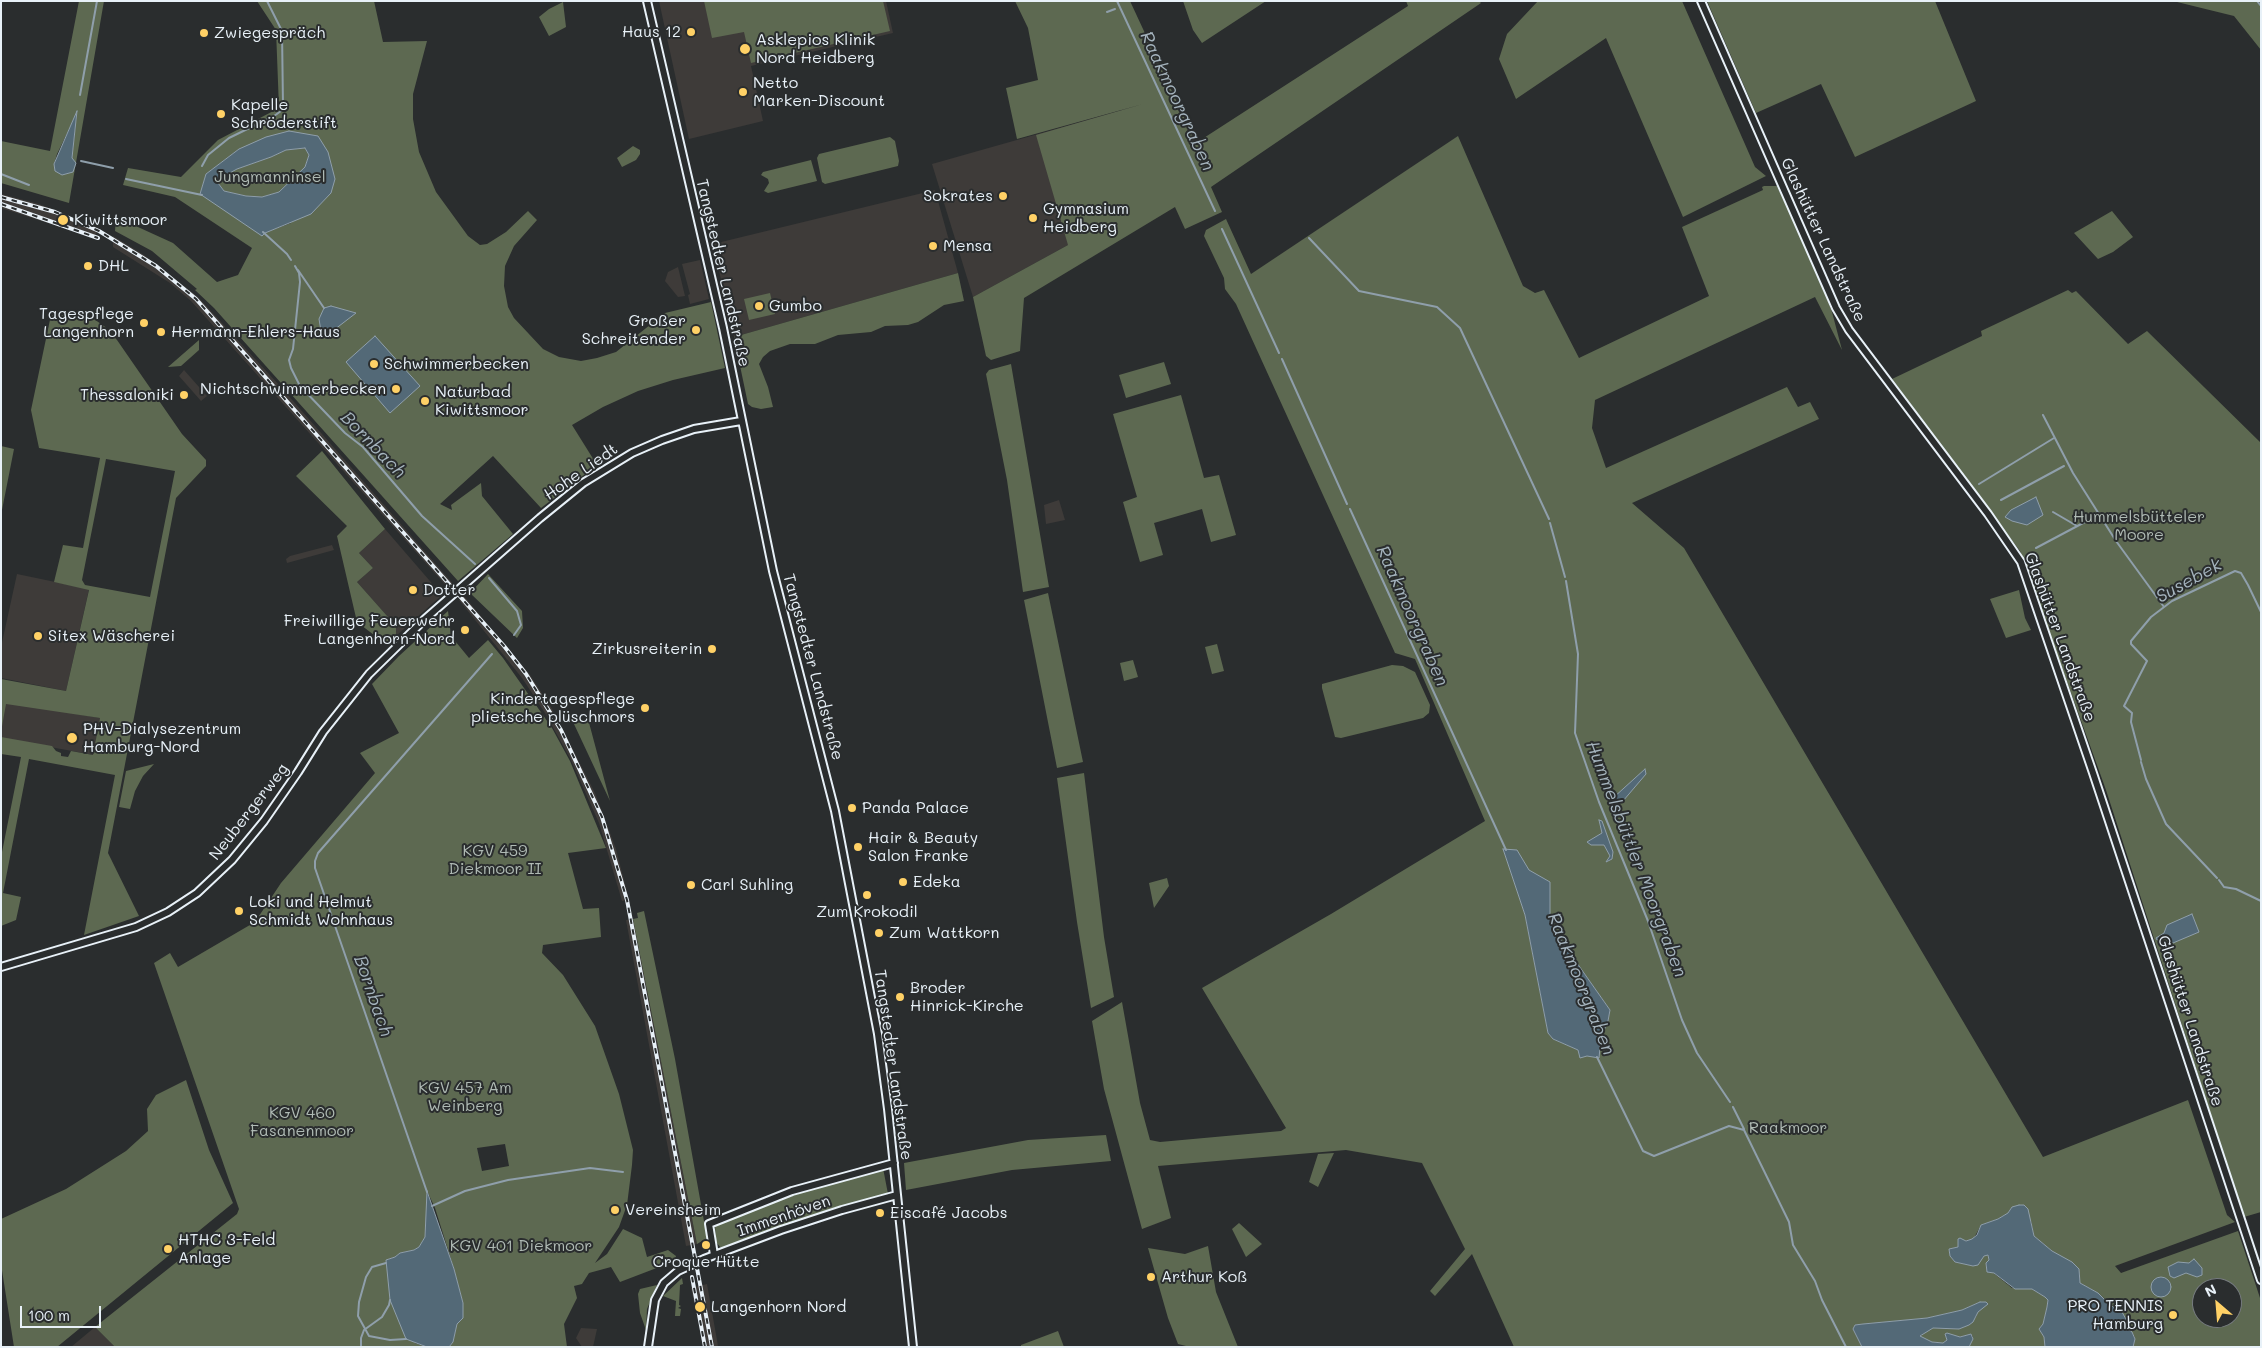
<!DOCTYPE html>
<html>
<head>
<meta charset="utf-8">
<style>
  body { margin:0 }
  #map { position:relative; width:2262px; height:1348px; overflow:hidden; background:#2a2d2e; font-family:Mali,sans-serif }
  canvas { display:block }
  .frame { position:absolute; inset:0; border:2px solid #e8f1f8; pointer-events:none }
  .north { position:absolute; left:2192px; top:1278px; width:50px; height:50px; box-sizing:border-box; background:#2a2d2e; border:1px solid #767b7f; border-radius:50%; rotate:333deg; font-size:14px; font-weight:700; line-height:20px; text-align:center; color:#e8f1f8 }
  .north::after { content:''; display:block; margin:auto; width:18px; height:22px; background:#ffd166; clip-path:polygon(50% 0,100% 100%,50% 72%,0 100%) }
  .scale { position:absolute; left:20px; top:1306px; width:81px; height:22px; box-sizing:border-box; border:2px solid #e8f1f8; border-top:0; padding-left:6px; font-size:15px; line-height:18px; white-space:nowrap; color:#e8f1f8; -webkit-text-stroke:4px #2a2d2e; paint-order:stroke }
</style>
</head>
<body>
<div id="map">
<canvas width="2262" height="1348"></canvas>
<div class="frame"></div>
<div class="north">N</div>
<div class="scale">100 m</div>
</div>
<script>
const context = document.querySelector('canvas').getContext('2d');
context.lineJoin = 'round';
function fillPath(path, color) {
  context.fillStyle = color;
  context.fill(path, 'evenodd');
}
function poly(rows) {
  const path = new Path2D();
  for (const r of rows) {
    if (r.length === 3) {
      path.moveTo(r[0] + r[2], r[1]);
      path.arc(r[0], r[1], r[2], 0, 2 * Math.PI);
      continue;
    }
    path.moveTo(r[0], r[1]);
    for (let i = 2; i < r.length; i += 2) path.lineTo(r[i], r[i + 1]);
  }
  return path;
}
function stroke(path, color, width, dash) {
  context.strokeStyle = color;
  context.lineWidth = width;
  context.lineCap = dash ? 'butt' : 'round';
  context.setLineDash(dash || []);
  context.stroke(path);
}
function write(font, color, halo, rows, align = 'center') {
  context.font = font + ' Mali,sans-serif';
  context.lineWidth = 4;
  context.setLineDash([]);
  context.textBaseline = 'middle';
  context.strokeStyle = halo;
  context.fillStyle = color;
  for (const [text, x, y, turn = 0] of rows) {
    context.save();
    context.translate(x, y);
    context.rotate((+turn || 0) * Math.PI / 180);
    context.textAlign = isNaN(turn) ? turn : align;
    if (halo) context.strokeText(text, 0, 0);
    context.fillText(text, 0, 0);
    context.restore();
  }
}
fillPath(poly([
  [659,1,886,1,893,33,751,66,763,121,689,139],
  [1144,104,1068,245,973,297,932,164],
  [935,190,958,273,734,337,713,244],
  [1,194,39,204,98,228,95,238,1,208],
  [113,236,144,255,198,297,280,386,454,585,449,589,191,301,170,283,113,247],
  [700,260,709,299,690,304,688,295,690,294,682,264],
  [678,267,685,296,678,297,665,281,668,272],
  [184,370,207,396,201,401,179,376],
  [1059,500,1065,520,1046,524,1044,505],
  [385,529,442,595,396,636,396,626,357,582,373,568,359,553],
  [332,545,334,550,287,563,286,559,290,556],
  [17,574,89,589,66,691,1,678,1,647],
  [464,596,530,675,552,709,595,793,616,849,629,900,622,901,599,823,571,760,545,713,522,678,459,600],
  [1,701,100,718,94,755,6,739,1,749],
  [633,919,697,1244,686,1246,626,920],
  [707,1284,717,1340,718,1347,704,1347,691,1288],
  [95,1327,115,1347,71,1347],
  [581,1328,597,1329,593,1347,582,1347,576,1338]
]), '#3e3b39');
fillPath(poly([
  [79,1,104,1,69,203,1,183,1,141,50,151],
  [77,113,72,158,54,164,57,154],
  [257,1,374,1,383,42,427,41,413,94,413,119,419,152,436,192,468,236,480,245,487,244,506,232,528,211,537,220,514,246,505,266,504,286,508,307,514,318,543,349,559,357,581,361,597,358,616,352,665,313,711,302,725,368,673,380,638,391,603,407,572,425,597,465,541,508,493,456,440,504,452,510,451,505,481,483,482,496,513,534,458,581,214,308,195,290,197,289,152,251,115,231,116,217,173,243,217,282,238,275,252,248,175,197,123,185,128,168,181,177,218,140,279,108,276,30],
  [318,136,291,223,264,233,200,194,206,174,239,149],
  [704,1,883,1,890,31,751,63,744,32,712,38],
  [1015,1,1130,1,1196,143,1408,6,1406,1,1479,1,1481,3,1211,187,1222,212,1185,229,1175,207,1024,298,1020,351,991,360,986,356,973,297,1068,245,1036,135,1143,104,1017,139,1006,88,1038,80,1028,28],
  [1183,1,1266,1,1202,43,1193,30],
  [1538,1,1682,1,1755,167,1766,176,1683,217,1606,38,1516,99,1499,59,1507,34],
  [1707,1,1935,1,1976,101,1855,157,1821,84,1756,113],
  [2173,1,2261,1,2261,50,2234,16],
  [563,2,566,27,549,36,539,17,549,9],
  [1458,136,1523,286,1535,293,1544,290,1579,358,1709,296,1682,227,1763,190,1762,187,1764,186,1777,186,1817,271,1832,312,1842,350,1815,297,1595,400,1592,428,1606,468,1787,387,1798,407,1810,402,1819,419,1632,503,1684,548,2043,1157,2188,1100,2227,1215,2235,1222,2115,1266,2121,1273,2238,1231,2261,1301,2261,1347,2133,1347,2135,1338,2133,1334,2127,1328,2127,1324,2113,1306,2098,1293,2080,1283,2080,1274,2034,1236,2031,1221,2012,1207,2008,1213,1998,1219,1981,1225,1974,1238,1969,1241,1962,1240,1958,1247,1949,1249,1950,1256,1955,1262,1973,1266,1984,1256,1988,1255,1989,1260,1986,1264,1986,1267,2012,1288,2032,1289,2045,1297,2048,1300,2047,1307,2043,1324,2039,1329,2044,1337,2045,1347,1969,1347,1973,1337,1971,1334,1960,1337,1945,1334,1947,1340,1943,1343,1932,1342,1920,1337,1924,1333,1933,1328,1959,1329,1969,1325,1976,1317,1980,1302,1962,1310,1927,1318,1855,1325,1853,1329,1862,1347,1514,1347,1472,1254,1435,1296,1430,1291,1465,1249,1422,1163,1346,1150,1158,1166,1171,1218,1142,1229,1104,1089,1092,1021,1122,1002,1140,1103,1150,1140,1160,1142,1281,1131,1286,1128,1202,988,1331,914,1485,821,1415,659,1395,653,1236,304,1225,289,1224,278,1204,236,1206,230,1226,219,1251,274],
  [1527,875,1537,877,1549,882,1550,916,1553,929,1610,1010,1608,1021,1601,1037,1578,1050,1553,1039,1548,1033,1525,915,1518,891],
  [2202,1288,2232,1288,2232,1318,2202,1318],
  [890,137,895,141,899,161,898,166,825,184,822,182,817,158,819,154],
  [633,146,640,150,640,154,636,160,622,167,617,158],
  [305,148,309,155,305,167,279,192,262,197,246,196,224,191,218,183,226,175,237,169,271,157,286,150],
  [811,160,817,181,768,193,764,191,769,183,768,179,761,175,763,172],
  [2112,211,2133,237,2113,252,2098,259,2074,233],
  [958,273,964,301,944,305,918,322,908,325,885,326,871,332,838,335,815,344,790,344,770,351,763,357,759,364,768,387,773,407,761,409,752,407,748,404,734,337],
  [2068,290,2072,293,2076,291,2128,344,2147,331,2261,443,2261,1212,2244,1217,2106,790,2020,551,1945,453,1946,452,1892,379,1982,336,1981,331],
  [770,293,775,314,749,320,744,299],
  [51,315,88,315,104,326,117,340,182,434,206,460,206,466,176,498,108,853,139,916,84,935,115,775,29,759,3,893,21,897,16,920,1,926,1,857,21,757,1,754,1,737,52,746,56,751,61,753,61,756,68,757,71,751,93,755,100,718,6,704,1,732,1,679,66,691,89,590,54,582,63,545,83,548,100,458,39,448,31,410],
  [106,459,175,471,150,597,85,585,82,580],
  [199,340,199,350,181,366,168,367],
  [1164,362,1171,384,1126,398,1119,375],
  [1011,364,1049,587,1023,592,1007,480,986,374,989,370],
  [1181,395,1204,478,1219,475,1236,535,1211,542,1202,509,1154,523,1163,555,1140,562,1123,502,1137,497,1113,414],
  [1,446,14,449,1,515],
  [322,451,385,529,359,553,373,568,357,582,396,626,396,636,387,645,357,622,337,536,347,526,296,476],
  [488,574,522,611,523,628,517,638,470,593],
  [2019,590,2025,618,2031,630,2006,638,1990,599],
  [1048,593,1083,762,1057,768,1024,600],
  [448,611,451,636,469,658,488,640,503,658,552,728,570,761,606,848,568,853,583,909,599,908,601,937,543,945,542,953,563,975,595,1026,619,1094,633,1150,632,1165,627,1205,619,1227,595,1263,607,1254,623,1229,642,1238,647,1257,668,1250,676,1256,675,1261,620,1282,611,1267,589,1273,582,1284,574,1286,577,1298,564,1324,567,1347,449,1347,453,1342,457,1324,463,1318,463,1303,454,1269,435,1208,428,1193,425,1237,419,1247,414,1250,400,1253,395,1257,386,1260,386,1263,415,1343,427,1347,115,1347,95,1327,237,1214,239,1209,154,963,170,953,178,967,255,922,281,883,375,773,360,753,399,733,372,684,399,656],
  [505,1144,509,1166,482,1171,477,1148],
  [1217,644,1224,671,1212,674,1205,647],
  [1133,660,1138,677,1124,681,1120,663],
  [1392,665,1403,666,1415,672,1430,705,1429,713,1423,718,1341,738,1335,737,1322,688,1322,684],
  [588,719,610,801,574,724],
  [154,764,143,776,135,791,130,809,119,807,126,771],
  [1084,773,1104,937,1114,997,1091,1008,1077,922,1057,778],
  [1167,878,1169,886,1154,908,1149,883],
  [644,911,675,1059,707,1238,697,1244,633,919,638,918,637,913],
  [186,1080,209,1150,233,1203,57,1347,14,1347,1,1264,1,1219,66,1189,126,1151,148,1131,147,1109,156,1095],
  [1106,1135,1111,1161,1012,1170,906,1190,904,1163,1028,1140],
  [1334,1153,1318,1187,1309,1182,1318,1154],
  [883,1168,888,1194,833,1208,721,1248,716,1242,715,1225,797,1194],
  [1239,1223,1262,1244,1246,1257,1232,1229],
  [1208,1246,1216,1292,1238,1347,1190,1347,1178,1344,1168,1318,1148,1248,1185,1254],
  [682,1278,683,1284,680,1285,679,1305,681,1306,678,1308,681,1309,680,1316,675,1316,676,1301,663,1296],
  [657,1285,647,1309,646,1330,640,1313,638,1294,640,1289],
  [1058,1331,1064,1347,1021,1347,1021,1345]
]), '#5d6951');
const water = poly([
  [77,111,72,158,76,163,73,172,62,175,55,171,54,164,77,111],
  [289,131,318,136,328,152,335,179,331,193,311,214,265,233,262,236,200,194,206,174,239,149,266,137,289,131],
  [305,148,309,155,305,167,279,192,262,197,246,196,224,191,218,183,226,175,237,169,271,157,286,150,305,148],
  [331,306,356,313,330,333,321,331,319,319,324,308,331,306],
  [375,336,420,386,390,413,346,362,375,336],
  [2036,497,2043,515,2027,525,2012,521,2005,517,2011,510,2036,497],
  [1645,769,1646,774,1623,801,1617,805,1614,804,1613,798,1645,769],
  [1599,820,1602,821,1613,852,1612,859,1606,862,1610,856,1604,845,1591,845,1587,842,1602,833,1599,820],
  [1503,849,1517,850,1529,870,1550,882,1550,916,1553,929,1610,1010,1608,1021,1601,1037,1599,1058,1587,1056,1580,1058,1578,1050,1553,1039,1548,1033,1525,915,1503,849],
  [2192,914,2199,932,2173,943,2168,938,2157,940,2156,938,2164,933,2167,925,2192,914],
  [427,1191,454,1269,463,1303,463,1318,457,1324,453,1342,449,1347,427,1347,406,1339,390,1300,386,1260,395,1257,400,1253,414,1250,419,1247,425,1237,427,1191],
  [2019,1205,2024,1205,2028,1209,2034,1236,2052,1251,2072,1262,2079,1269,2080,1283,2098,1293,2110,1305,2122,1312,2127,1321,2127,1328,2132,1332,2135,1339,2133,1347,2045,1347,2044,1337,2039,1329,2043,1324,2047,1307,2048,1300,2045,1297,2032,1289,2015,1289,1994,1273,1987,1272,1986,1263,1989,1260,1988,1255,1984,1256,1978,1265,1973,1266,1955,1262,1950,1256,1949,1249,1958,1247,1958,1239,1960,1238,1966,1241,1972,1239,1977,1235,1981,1225,1998,1219,2008,1213,2012,1207,2019,1205],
  [2194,1259,2202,1268,2202,1275,2197,1277,2186,1273,2174,1278,2170,1276,2168,1267,2178,1262,2189,1263,2194,1259],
  [2161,1287,10],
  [1980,1302,1986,1302,1988,1304,1978,1312,1973,1322,1969,1325,1959,1329,1933,1328,1920,1336,1932,1342,1943,1343,1947,1340,1945,1334,1947,1333,1960,1337,1971,1334,1973,1339,1969,1347,1862,1347,1853,1329,1855,1325,1863,1324,1927,1318,1962,1310,1980,1302]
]);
fillPath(water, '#536977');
stroke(water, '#8f9fab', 1);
stroke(poly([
  [1117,1,1215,211],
  [2257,1,2261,6],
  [1107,12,1115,9],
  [80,95,97,1],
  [81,161,113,168],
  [202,166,208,155,229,138,274,116,281,111,283,106,282,31,267,1],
  [1,174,29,185],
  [126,179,202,195],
  [1222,229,1279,353],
  [263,232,287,254,291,260],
  [1309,238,1359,291,1437,307,1460,328,1549,519],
  [295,266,299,273,300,282,293,349,289,360,291,368,300,386,345,433,363,447,422,516,475,564],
  [298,270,324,308],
  [1282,359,1347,504],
  [2043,415,2073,473,2116,541,2164,607],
  [1979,484,2054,438],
  [2001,500,2064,466],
  [1350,509,1506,850],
  [2053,512,2077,526],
  [1550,523,1565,577],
  [2036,548,2100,514],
  [489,578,517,611,521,625,514,635],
  [1566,581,1578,654,1575,733,1599,802,1648,921,1682,1020,1697,1053,1730,1102],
  [2141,760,2131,722,2132,713,2124,706,2147,661,2131,644,2131,641,2151,617,2172,601,2235,571,2241,573,2248,585,2261,612],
  [2141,762,2146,779,2166,824,2217,878],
  [2219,880,2224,887,2236,889,2261,901],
  [1597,1057,1643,1151,1654,1156,1729,1126,1744,1130,1789,1222,1793,1245,1815,1281,1822,1300,1846,1347],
  [1733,1107,1744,1129],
  [427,1192,315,868,315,861,318,853,492,654],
  [432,1206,465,1191,508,1180,590,1168,623,1172],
  [386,1263,372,1267,366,1277,359,1302,358,1316,369,1336,390,1340,406,1339],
  [361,1347,361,1338,364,1330,382,1317,389,1305,390,1300]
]), '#8f9fab', 2);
const secondary = poly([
  [647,1,723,328,773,571,835,811,878,1034,888,1109,913,1347],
  [1701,1,1836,308,1849,330,1988,514,2021,562,2093,773,2261,1280],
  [1,967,136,927,168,912,197,893,232,860,264,821,298,772,323,732,369,674,425,619,540,518,583,483,632,453,662,440,694,429,741,421],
  [714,1255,709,1224,792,1191,894,1163],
  [648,1347,655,1300,664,1283,678,1271,704,1259,781,1230,842,1210,897,1195]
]);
stroke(secondary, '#e8f1f8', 10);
stroke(secondary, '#2a2d2e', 6);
const rail = poly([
  [1,197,55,212,99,231,156,266,196,299,504,646,526,674,561,730,602,817,627,900,712,1347],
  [1,204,98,238],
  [692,1277,705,1347]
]);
stroke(rail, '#e8f1f8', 4);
stroke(rail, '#2a2d2e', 2, [5.5]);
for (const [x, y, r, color] of [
  [691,32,5,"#ffd166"],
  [204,33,5,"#ffd166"],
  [745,49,6,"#ffd166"],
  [743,92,5,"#ffd166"],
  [221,114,5,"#ffd166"],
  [1003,196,5,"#ffd166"],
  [1033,218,5,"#ffd166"],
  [63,220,6,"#ffd166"],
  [933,246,5,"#ffd166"],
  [88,266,5,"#ffd166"],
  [759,306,5,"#ffd166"],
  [144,323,5,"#ffd166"],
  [696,330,5,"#ffd166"],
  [161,332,5,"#ffd166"],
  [374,364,5,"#ffd166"],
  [396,389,5,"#ffd166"],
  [184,395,5,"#ffd166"],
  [425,401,5,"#ffd166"],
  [413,590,5,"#ffd166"],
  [465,630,5,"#ffd166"],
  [38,636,5,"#ffd166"],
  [712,649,5,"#ffd166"],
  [645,708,5,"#ffd166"],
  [72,738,6,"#ffd166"],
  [852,808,5,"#ffd166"],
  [858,847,5,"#ffd166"],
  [903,882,5,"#ffd166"],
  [691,885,5,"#ffd166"],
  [867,895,5,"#ffd166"],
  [239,911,5,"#ffd166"],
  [879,933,5,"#ffd166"],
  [900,997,5,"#ffd166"],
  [615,1210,5,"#ffd166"],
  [880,1213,5,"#ffd166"],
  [706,1245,5,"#ffd166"],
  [168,1249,5,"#ffd166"],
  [1151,1277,5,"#ffd166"],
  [700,1307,6,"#ffd166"],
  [2173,1315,5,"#ffd166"]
]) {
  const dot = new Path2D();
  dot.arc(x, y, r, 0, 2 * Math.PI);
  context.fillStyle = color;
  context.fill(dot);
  stroke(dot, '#2a2d2e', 2);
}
write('16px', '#e8f1f8', '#2a2d2e', [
  ["Haus 12",681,32,"right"],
  ["Zwiegespräch",214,33],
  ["Asklepios Klinik",756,40],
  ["Nord Heidberg",756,58],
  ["Netto",753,83],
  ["Marken-Discount",753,101],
  ["Kapelle",231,105],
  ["Schröderstift",231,123],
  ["Sokrates",993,196,"right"],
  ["Gymnasium",1043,209],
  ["Heidberg",1043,227],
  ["Kiwittsmoor",74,220],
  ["Mensa",943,246],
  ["DHL",98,266],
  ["Gumbo",769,306],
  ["Tagespflege",134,314,"right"],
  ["Langenhorn",134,332,"right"],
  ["Großer",686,321,"right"],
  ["Schreitender",686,339,"right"],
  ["Hermann-Ehlers-Haus",171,332],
  ["Schwimmerbecken",384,364],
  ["Nichtschwimmerbecken",386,389,"right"],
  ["Naturbad",435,392],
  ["Kiwittsmoor",435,410],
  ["Thessaloniki",174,395,"right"],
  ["Dotter",423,590],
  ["Freiwillige Feuerwehr",455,621,"right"],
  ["Langenhorn-Nord",455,639,"right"],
  ["Sitex Wäscherei",48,636],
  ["Zirkusreiterin",702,649,"right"],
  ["Kindertagespflege",635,699,"right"],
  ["plietsche plüschmors",635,717,"right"],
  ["PHV-Dialysezentrum",83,729],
  ["Hamburg-Nord",83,747],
  ["Panda Palace",862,808],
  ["Hair & Beauty",868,838],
  ["Salon Franke",868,856],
  ["Edeka",913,882],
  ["Carl Suhling",701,885],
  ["Loki und Helmut",249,902],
  ["Schmidt Wohnhaus",249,920],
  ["Zum Krokodil",867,912,"center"],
  ["Zum Wattkorn",889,933],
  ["Broder",910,988],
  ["Hinrick-Kirche",910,1006],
  ["Vereinsheim",625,1210],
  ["Eiscafé Jacobs",890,1213],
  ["HTHC 3-Feld",178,1240],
  ["Anlage",178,1258],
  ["Croque Hütte",706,1262,"center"],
  ["Arthur Koß",1161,1277],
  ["PRO TENNIS",2163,1306,"right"],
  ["Hamburg",2163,1324,"right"],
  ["Langenhorn Nord",711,1307]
], 'left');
write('16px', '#b0bbb5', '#2a2d2e', [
  ["Jungmanninsel",270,177],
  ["Hummelsbütteler",2139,517],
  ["Moore",2139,535],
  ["KGV 459",495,851],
  ["Diekmoor II",495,869],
  ["KGV 457 Am",465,1088],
  ["Weinberg",465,1106],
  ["KGV 460",302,1113],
  ["Fasanenmoor",302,1131],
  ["Raakmoor",1788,1128],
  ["KGV 401 Diekmoor",521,1246]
]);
write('16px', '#e8f1f8', '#2a2d2e', [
  ["Glashütter Landstraße",1823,240,65],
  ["Tangstedter Landstraße",723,273,77],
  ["Hohe Liedt",581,472,-35],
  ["Glashütter Landstraße",2060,637,70],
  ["Tangstedter Landstraße",813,667,75],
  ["Neubergerweg",249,812,-52],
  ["Glashütter Landstraße",2190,1021,72],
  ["Tangstedter Landstraße",893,1065,82],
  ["Immenhöven",784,1216,-19]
]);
write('italic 18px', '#a5b4be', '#2a2d2e', [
  ["Raakmoorgraben",1177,101,65],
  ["Bornbach",373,445,46],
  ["Susebek",2189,581,-29],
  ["Raakmoorgraben",1412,616,66],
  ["Hummelsbüttler Moorgraben",1636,859,69],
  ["Raakmoorgraben",1581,984,68],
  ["Bornbach",373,996,71]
]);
</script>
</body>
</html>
